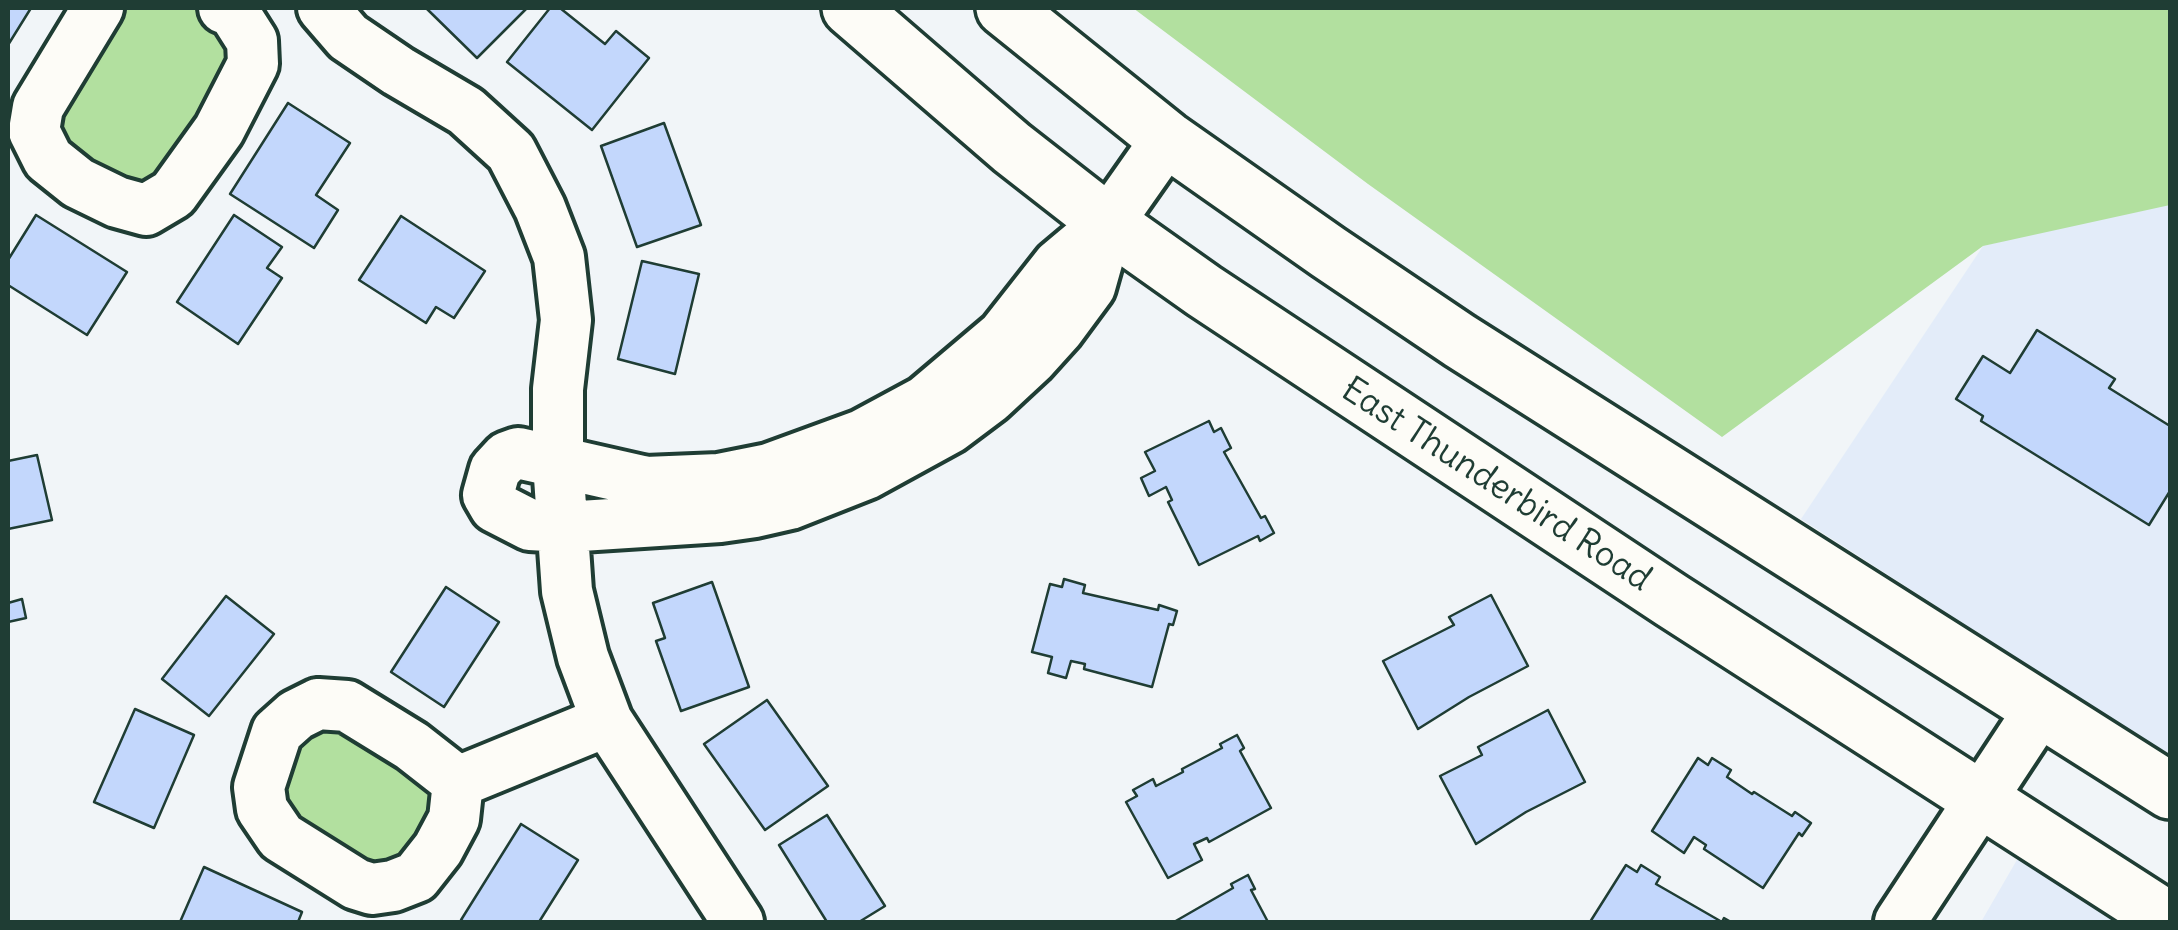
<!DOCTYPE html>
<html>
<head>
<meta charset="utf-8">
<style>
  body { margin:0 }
  #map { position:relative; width:2178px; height:930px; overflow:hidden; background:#f1f5f8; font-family:Delius,sans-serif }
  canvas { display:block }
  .frame { position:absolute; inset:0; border:10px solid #1f3d34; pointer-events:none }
</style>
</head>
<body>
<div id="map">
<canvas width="2178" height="930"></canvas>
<div class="frame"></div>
</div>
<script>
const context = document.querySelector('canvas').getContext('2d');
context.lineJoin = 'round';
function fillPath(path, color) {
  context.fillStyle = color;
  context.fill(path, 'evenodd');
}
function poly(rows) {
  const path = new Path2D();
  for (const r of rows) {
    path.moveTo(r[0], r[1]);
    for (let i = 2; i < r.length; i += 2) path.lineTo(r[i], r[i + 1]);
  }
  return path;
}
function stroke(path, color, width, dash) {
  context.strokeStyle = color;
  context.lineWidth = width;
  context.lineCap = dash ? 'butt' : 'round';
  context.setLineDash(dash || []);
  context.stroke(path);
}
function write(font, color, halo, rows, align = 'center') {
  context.font = font + ' Delius,sans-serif';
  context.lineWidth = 8;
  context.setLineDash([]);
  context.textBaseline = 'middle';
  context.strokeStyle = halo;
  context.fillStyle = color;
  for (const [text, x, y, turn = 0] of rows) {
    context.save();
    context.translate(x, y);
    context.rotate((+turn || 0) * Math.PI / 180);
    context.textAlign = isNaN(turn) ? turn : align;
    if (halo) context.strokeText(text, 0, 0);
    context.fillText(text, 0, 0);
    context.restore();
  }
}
fillPath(poly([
  [2170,200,2170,756,1801,519,1983,246],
  [2018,858,2119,922,1981,922]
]), '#e3ecf9');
fillPath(poly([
  [98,8,224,8,252,41,173,194,117,202,38,107],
  [1133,8,2170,8,2170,205,1983,246,1722,437,1368,184],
  [296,715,442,767,416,877,281,837,277,732]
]), '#b2e09f');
const building = poly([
  [8,8,31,8,8,45,8,8],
  [426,8,527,8,477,58,426,8],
  [550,8,560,8,605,44,616,31,649,58,592,130,507,62,550,8],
  [288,103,350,143,316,195,338,210,314,248,230,194,288,103],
  [664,123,701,225,637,247,601,146,664,123],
  [36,215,127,272,87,335,8,285,8,260,36,215],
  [234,215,282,247,267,268,282,278,238,344,177,302,234,215],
  [401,216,485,271,454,318,436,307,426,323,359,280,401,216],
  [642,261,699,274,675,374,618,359,642,261],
  [2037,330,2115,379,2109,388,2170,426,2170,491,2149,525,1981,421,1983,416,1956,399,1983,356,2010,373,2037,330],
  [1209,421,1214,432,1221,428,1231,448,1224,452,1261,518,1265,516,1274,533,1260,541,1258,536,1199,565,1168,502,1172,500,1166,487,1149,496,1141,478,1155,471,1145,452,1209,421],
  [37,455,52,520,8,529,8,461,37,455],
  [1064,579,1085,585,1083,593,1158,610,1159,605,1177,611,1173,625,1169,624,1152,687,1084,669,1085,664,1071,661,1066,678,1048,673,1052,657,1032,652,1050,584,1062,587,1064,579],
  [712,582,749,687,681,711,656,641,665,638,653,603,712,582],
  [446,587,499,622,444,707,391,672,446,587],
  [1491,595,1528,666,1469,697,1418,729,1383,661,1454,625,1449,617,1491,595],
  [226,596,274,634,209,716,162,679,226,596],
  [22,599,26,618,8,622,8,603,22,599],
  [767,700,828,786,765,830,704,744,767,700],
  [135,709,194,735,154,828,94,802,135,709],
  [1548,710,1585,782,1526,812,1476,844,1440,776,1482,755,1478,747,1548,710],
  [1237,735,1244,748,1240,751,1271,808,1209,842,1207,838,1194,844,1202,860,1168,878,1126,802,1137,796,1133,790,1153,779,1156,786,1183,772,1182,769,1222,748,1220,744,1237,735],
  [1698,758,1708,765,1712,758,1731,770,1727,777,1752,794,1754,792,1792,816,1795,812,1811,823,1802,836,1799,833,1763,888,1704,849,1706,845,1694,837,1684,853,1652,831,1698,758],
  [827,815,885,906,859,922,827,922,779,845,827,815],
  [521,824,578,860,539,922,465,922,461,920,521,824],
  [1626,865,1637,872,1641,865,1660,877,1656,884,1722,922,1724,918,1731,922,1590,922,1626,865],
  [204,867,302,912,298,922,180,922,204,867],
  [1248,875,1255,889,1251,890,1268,922,1174,922,1233,888,1231,884,1248,875]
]);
fillPath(building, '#c3d7fc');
stroke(building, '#1f3d34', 2.5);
const minor = poly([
  [98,8,38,107,34,131,48,159,78,183,117,202,146,210,173,194,219,130,253,64,252,41,233,11,224,8],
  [323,8,348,37,398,71,466,111,511,152,540,208,559,257,566,320,558,389,558,463,567,591,583,657,607,721,738,922],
  [1108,223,1090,287,1059,329,1031,360,990,398,950,428,866,474,790,504,755,512,720,517,565,527,530,525,495,507,488,495,495,470,507,457,518,453,646,482,719,479,769,469,862,435,925,401,1003,335,1058,265,1108,223,1167,139],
  [318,704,347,706,412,746,458,782,454,819,438,849,416,877,393,886,372,889,356,884,281,837,262,809,259,787,277,732,296,715,318,704],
  [458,782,607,721],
  [1900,922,2041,708]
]);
const major = poly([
  [850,8,1012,148,1108,223,1204,291,1671,600,2170,921],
  [1004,8,1167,139,1328,252,1460,341,2170,791]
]);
stroke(minor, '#1f3d34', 58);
stroke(major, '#1f3d34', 62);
stroke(minor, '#fdfcf7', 50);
stroke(major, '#fdfcf7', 55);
write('35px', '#1f3d34', '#fdfcf7', [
  ["East Thunderbird Road",1496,485,33]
]);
</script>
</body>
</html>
